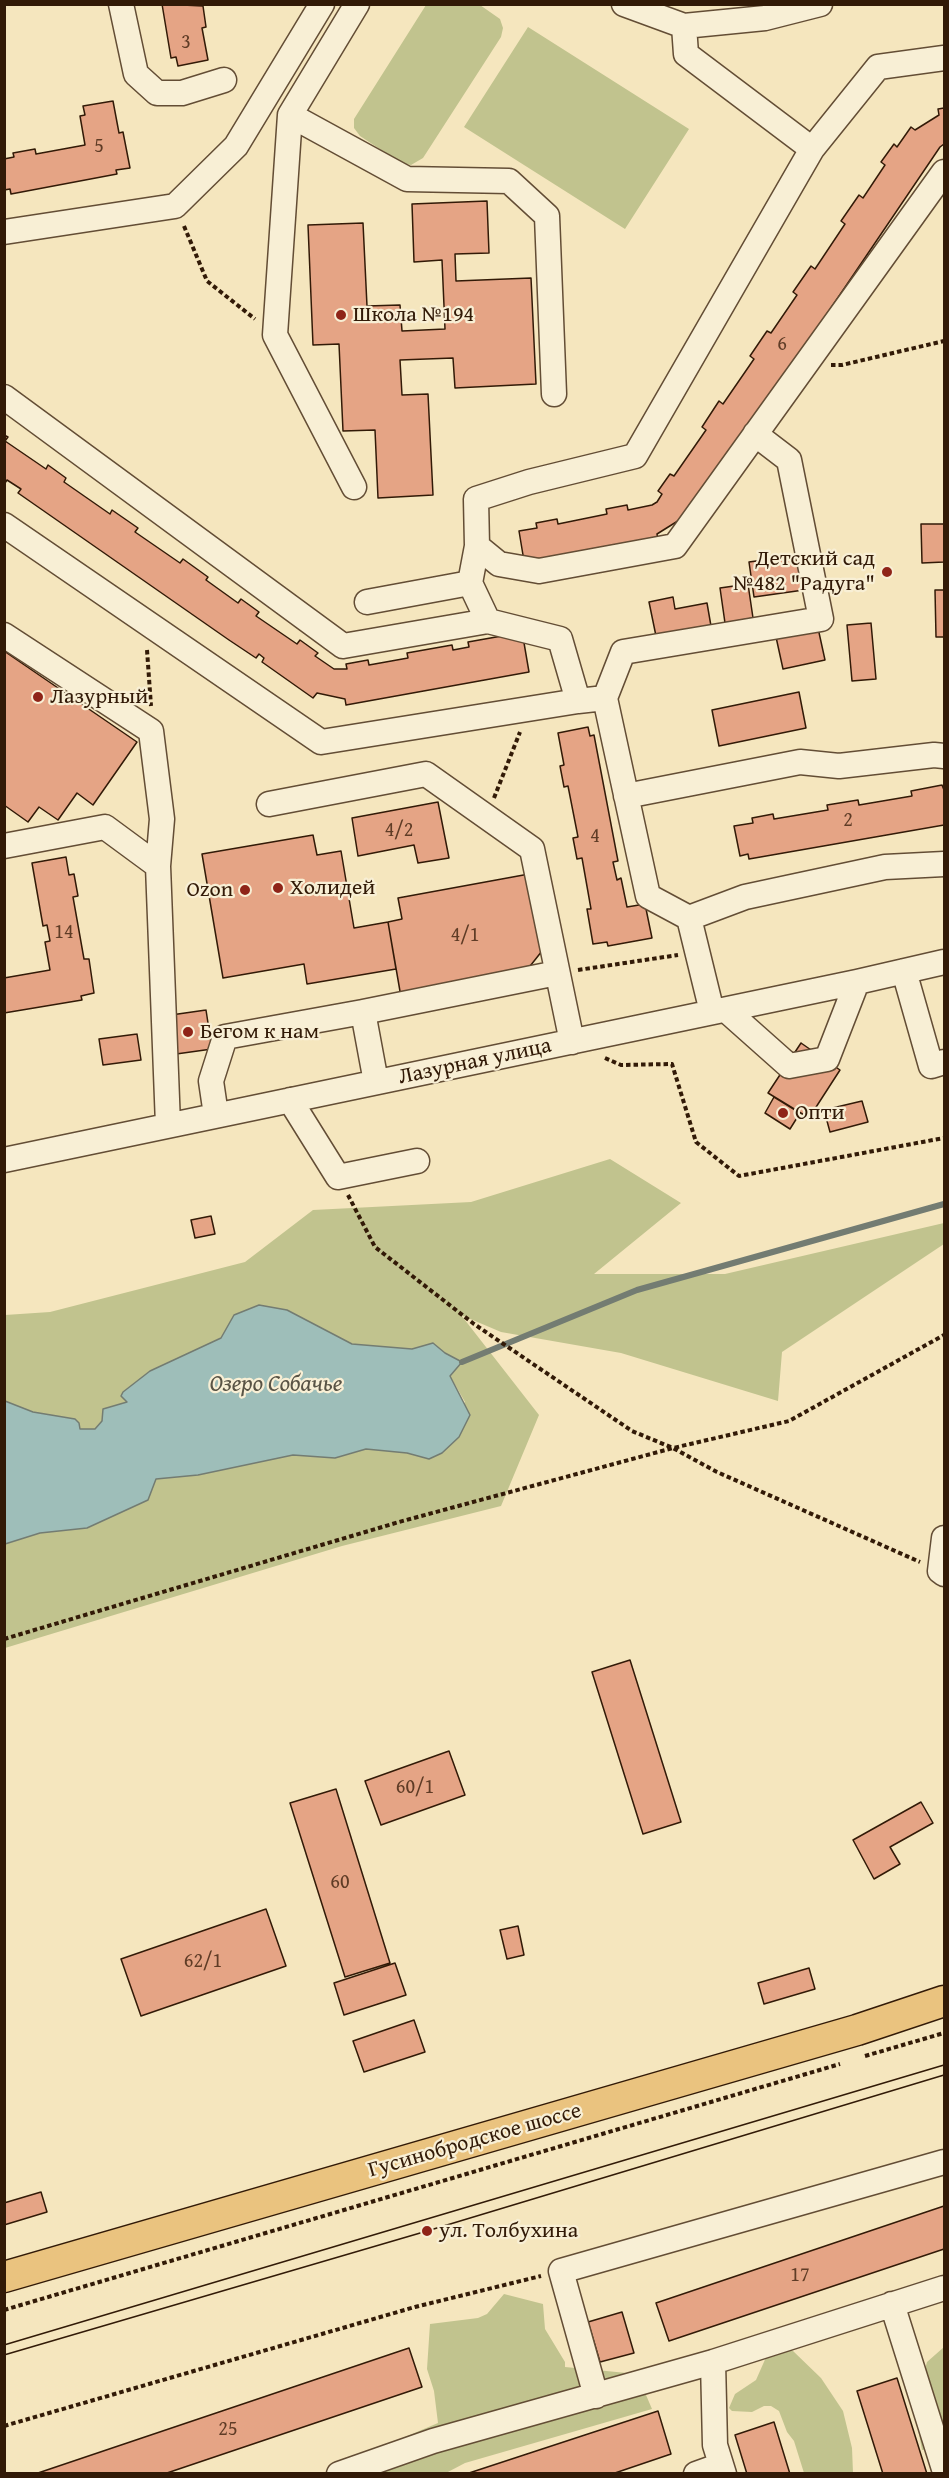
<!DOCTYPE html>
<html>
<head>
<meta charset="utf-8">
<style>
  body { margin:0 }
  #map { position:relative; width:949px; height:2478px; overflow:hidden; background:#f5e6be; font-family:"Gentium Book Plus",serif }
  canvas { display:block }
  .frame { position:absolute; inset:0; border:6px solid #321a07; pointer-events:none }
</style>
</head>
<body>
<div id="map">
<canvas width="949" height="2478"></canvas>
<div class="frame"></div>
</div>
<script>
const context = document.querySelector('canvas').getContext('2d');
context.lineJoin = 'round';
function fillPath(path, color) {
  context.fillStyle = color;
  context.fill(path, 'evenodd');
}
function poly(rows) {
  const path = new Path2D();
  for (const r of rows) {
    path.moveTo(r[0], r[1]);
    for (let i = 2; i < r.length; i += 2) path.lineTo(r[i], r[i + 1]);
  }
  return path;
}
function stroke(path, color, width, dash) {
  context.strokeStyle = color;
  context.lineWidth = width;
  context.lineCap = dash ? 'butt' : 'round';
  context.setLineDash(dash || []);
  context.stroke(path);
}
function write(font, color, halo, rows, align = 'center') {
  context.font = font + ' "Gentium Book Plus",serif';
  context.lineWidth = 4.5;
  context.setLineDash([]);
  context.textBaseline = 'middle';
  context.strokeStyle = halo;
  context.fillStyle = color;
  for (const [text, x, y, turn = 0] of rows) {
    context.save();
    context.translate(x, y);
    context.rotate((+turn || 0) * Math.PI / 180);
    context.textAlign = isNaN(turn) ? turn : align;
    if (halo) context.strokeText(text, 0, 0);
    context.fillText(text, 0, 0);
    context.restore();
  }
}
fillPath(poly([
  [426,5,480,5,500,19,503,28,501,37,423,158,411,165,401,163,360,136,354,128,354,119],
  [528,27,689,129,625,229,464,127],
  [610,1159,681,1203,594,1274,725,1274,944,1223,944,1244,782,1352,778,1401,621,1353,501,1332,461,1315,539,1415,501,1506,342,1546,5,1648,5,1544,40,1533,87,1528,156,1479,198,1475,293,1455,335,1458,366,1449,407,1453,429,1459,465,1402,450,1376,462,1362,445,1353,433,1343,412,1349,352,1344,287,1310,234,1315,221,1338,150,1371,123,1392,128,1402,102,1421,95,1429,80,1429,66,1417,57,1418,33,1412,5,1401,5,1315,50,1312,245,1262,313,1210,471,1202],
  [504,2294,543,2304,545,2329,565,2362,565,2367,637,2374,652,2409,465,2463,446,2473,369,2474,379,2448,438,2423,434,2391,427,2369,430,2324,478,2318,487,2314],
  [771,2346,786,2346,793,2351,821,2378,843,2411,852,2448,853,2473,804,2473,794,2441,787,2432,779,2411,771,2406,764,2406,752,2412,732,2411,729,2408,735,2394,756,2380],
  [944,2347,944,2447,922,2450,914,2408,927,2362]
]), '#c1c38e');
const water = poly([
  [259,1305,287,1310,352,1344,412,1349,433,1343,445,1353,462,1362,450,1376,470,1415,459,1437,442,1453,429,1459,407,1453,366,1449,335,1458,293,1455,198,1475,156,1479,148,1500,87,1528,40,1533,5,1544,5,1401,33,1412,75,1419,79,1423,80,1429,95,1429,102,1421,103,1409,127,1402,121,1396,123,1392,150,1371,221,1338,234,1315,259,1305]
]);
fillPath(water, '#9ebeb9');
stroke(water, '#737c72', 1.5);
stroke(poly([
  [462,1362,637,1290,944,1204]
]), '#737c72', 6);
const building = poly([
  [162,4,203,6,206,27,202,28,208,60,178,66,176,57,171,58,162,4],
  [113,101,119,133,123,132,130,168,116,170,117,174,11,194,10,189,4,190,4,159,14,157,13,153,35,149,36,154,85,145,80,116,85,115,83,106,113,101],
  [944,108,944,144,940,147,686,522,681,519,657,534,658,540,534,564,524,561,519,531,537,528,536,523,557,519,558,524,607,514,606,509,627,505,628,510,652,505,657,502,662,494,658,491,670,474,674,476,706,430,702,427,719,401,723,404,754,359,750,356,767,331,771,333,797,295,793,292,811,266,815,269,845,224,841,221,859,195,863,198,885,165,881,162,894,144,897,147,911,127,915,130,939,115,938,109,944,108],
  [487,201,489,253,455,254,456,281,531,278,536,384,455,388,453,358,400,360,402,395,428,394,433,495,378,498,375,430,343,431,339,344,313,345,308,225,363,223,367,306,400,305,402,331,445,329,442,260,414,262,412,204,487,201],
  [4,435,8,437,5,441,46,469,48,465,66,478,64,482,110,514,112,510,138,528,135,532,180,563,183,559,208,577,206,580,238,603,241,599,259,612,256,616,297,644,300,640,318,653,315,656,334,669,347,669,346,664,368,660,369,665,408,658,407,653,452,645,453,650,469,647,468,642,513,634,523,637,529,672,346,705,345,699,317,693,313,698,262,662,264,658,259,654,256,658,229,640,18,493,21,489,7,480,5,483,4,435],
  [921,524,944,524,944,562,922,563,921,524],
  [806,554,811,589,754,597,749,562,806,554],
  [748,584,753,618,725,623,720,588,748,584],
  [935,590,944,590,944,637,936,637,935,590],
  [673,597,675,609,707,603,711,626,656,636,649,602,673,597],
  [871,623,876,679,852,681,847,625,871,623],
  [818,628,825,660,783,669,776,637,818,628],
  [4,651,137,742,93,805,77,793,58,820,39,807,28,822,4,805,4,651],
  [799,692,806,728,719,746,712,710,799,692],
  [588,727,590,736,594,735,618,861,613,862,617,880,621,878,627,907,645,904,652,938,608,946,607,942,593,944,587,909,591,909,582,858,577,859,573,838,578,837,568,786,564,787,560,766,564,765,558,733,588,727],
  [942,785,944,790,944,825,749,859,748,854,740,856,734,826,753,823,752,818,773,814,774,819,828,810,827,805,858,800,859,805,912,796,911,791,942,785],
  [438,802,449,858,418,863,414,845,358,856,352,818,438,802],
  [313,835,317,855,341,851,354,928,388,922,396,969,307,984,304,964,223,978,202,854,313,835],
  [66,857,69,875,74,874,78,896,73,897,84,959,89,959,94,993,81,996,82,1000,4,1013,4,978,50,970,45,942,50,941,47,925,43,926,32,863,66,857],
  [529,874,542,951,523,975,401,997,388,922,402,919,398,898,529,874],
  [206,1010,212,1049,169,1055,164,1016,206,1010],
  [137,1034,141,1060,103,1065,99,1039,137,1034],
  [801,1043,840,1070,809,1118,768,1093,801,1043],
  [774,1097,800,1113,790,1129,765,1113,774,1097],
  [862,1101,868,1122,830,1132,824,1110,862,1101],
  [211,1216,215,1234,195,1238,191,1220,211,1216],
  [630,1660,681,1822,643,1834,592,1672,630,1660],
  [449,1751,465,1795,381,1825,365,1781,449,1751],
  [336,1789,390,1963,345,1977,290,1803,336,1789],
  [921,1802,933,1823,890,1847,900,1864,874,1879,853,1840,921,1802],
  [266,1909,286,1966,141,2016,121,1959,266,1909],
  [518,1926,524,1955,507,1959,500,1930,518,1926],
  [395,1963,406,1995,344,2015,334,1983,395,1963],
  [809,1968,815,1989,764,2004,758,1983,809,1968],
  [414,2020,425,2052,364,2072,353,2041,414,2020],
  [41,2192,47,2212,4,2225,4,2203,41,2192],
  [944,2206,944,2249,669,2341,656,2303,944,2206],
  [622,2312,634,2353,600,2362,588,2322,622,2312],
  [409,2348,422,2387,164,2474,35,2474,409,2348],
  [897,2378,927,2474,883,2474,857,2391,897,2378],
  [658,2411,671,2454,612,2474,466,2474,658,2411],
  [774,2422,790,2474,747,2474,735,2435,774,2422]
]);
fillPath(building, '#e5a485');
stroke(building, '#321a07', 1.5);
const minor = poly([
  [121,4,136,74,157,93,182,93,224,80],
  [624,4,684,26,765,18,820,4],
  [684,26,686,54,812,149],
  [944,58,878,67,812,149,635,456,529,482,476,499,477,546,499,564,539,571,675,546,944,172],
  [290,115,407,179,509,181,547,216,554,394],
  [4,232,175,206,236,146,322,4],
  [4,397,343,646,488,621,560,639,578,701,605,698],
  [354,487,275,335,290,115,357,4],
  [4,525,321,742,578,701],
  [477,546,470,583,488,621],
  [367,602,470,583],
  [4,635,151,731,162,819,158,866,168,1125],
  [626,796,800,762,839,766,934,755,944,756],
  [269,804,426,774,532,849,572,1042],
  [4,846,105,827,158,866],
  [689,918,648,896,605,698,623,652,821,619,789,460,755,434],
  [904,971,931,1066,944,1062],
  [726,1010,789,1066,827,1059,857,982],
  [712,1012,689,918,745,897,885,867,944,864],
  [376,1082,363,1012,557,973],
  [290,1100,338,1177,417,1161],
  [216,1115,211,1081,225,1037,363,1012],
  [4,1160,857,982,944,962],
  [944,1538,940,1571,944,1574],
  [892,2304,944,2469],
  [713,2362,715,2445,724,2474],
  [596,2396,561,2271,944,2162],
  [339,2474,433,2441,713,2362,944,2288],
  [696,2474,721,2465]
]);
const major = poly([
  [4,2277,857,2030,944,2001]
]);
stroke(minor, '#634d35', 27);
stroke(major, '#321a07', 33);
stroke(poly([
  [184,226,207,281,255,319],
  [831,365,842,365,944,341],
  [147,650,151,706],
  [494,798,520,732],
  [578,970,678,955],
  [605,1058,621,1065,672,1064,696,1142,739,1176,944,1138],
  [348,1195,375,1247,474,1324,632,1431,673,1448,717,1472,920,1562],
  [4,1639,399,1522,673,1448,789,1421,944,1335],
  [865,2056,944,2033],
  [4,2310,840,2064],
  [4,2426,415,2307,541,2276]
]), '#321a07', 4, [4.5, 3]);
stroke(minor, '#f8efd5', 24);
stroke(major, '#eac37f', 30);
stroke(poly([
  [4,2345,944,2065],
  [4,2355,427,2231,944,2075]
]), '#321a07', 1.5);
for (const [x, y, r, color] of [
  [341,315,6,"#8f2418"],
  [887,572,6,"#8f2418"],
  [38,697,6,"#8f2418"],
  [278,888,6,"#8f2418"],
  [245,890,6,"#8f2418"],
  [188,1032,6,"#8f2418"],
  [783,1113,6,"#8f2418"],
  [427,2231,6,"#8f2418"]
]) {
  const dot = new Path2D();
  dot.arc(x, y, r, 0, 2 * Math.PI);
  context.fillStyle = color;
  context.fill(dot);
  stroke(dot, '#f8efd5', 2);
}
write('20px', '#5f3c26', null, [
  ["3",186,43],
  ["5",99,147],
  ["6",782,345],
  ["2",848,821],
  ["4/2",399,831],
  ["4",595,837],
  ["14",64,933],
  ["4/1",465,936],
  ["60/1",415,1788],
  ["60",340,1883],
  ["62/1",203,1962],
  ["17",800,2276],
  ["25",228,2430]
]);
write('22px', '#321a07', '#f8efd5', [
  ["Школа №194",353,315],
  ["Детский сад",875,559,"right"],
  ["№482 \"Радуга\"",875,584,"right"],
  ["Лазурный",50,697],
  ["Холидей",290,888],
  ["Ozon",233,890,"right"],
  ["Бегом к нам",200,1032],
  ["Опти",795,1113],
  ["ул. Толбухина",439,2231]
], 'left');
write('22px', '#321a07', '#f8efd5', [
  ["Лазурная улица",475,1062,-12],
  ["Гусинобродское шоссе",475,2141,-16]
]);
write('italic 24px', '#585345', '#f8efd5', [
  ["Озеро Собачье",276,1385]
]);
</script>
</body>
</html>
